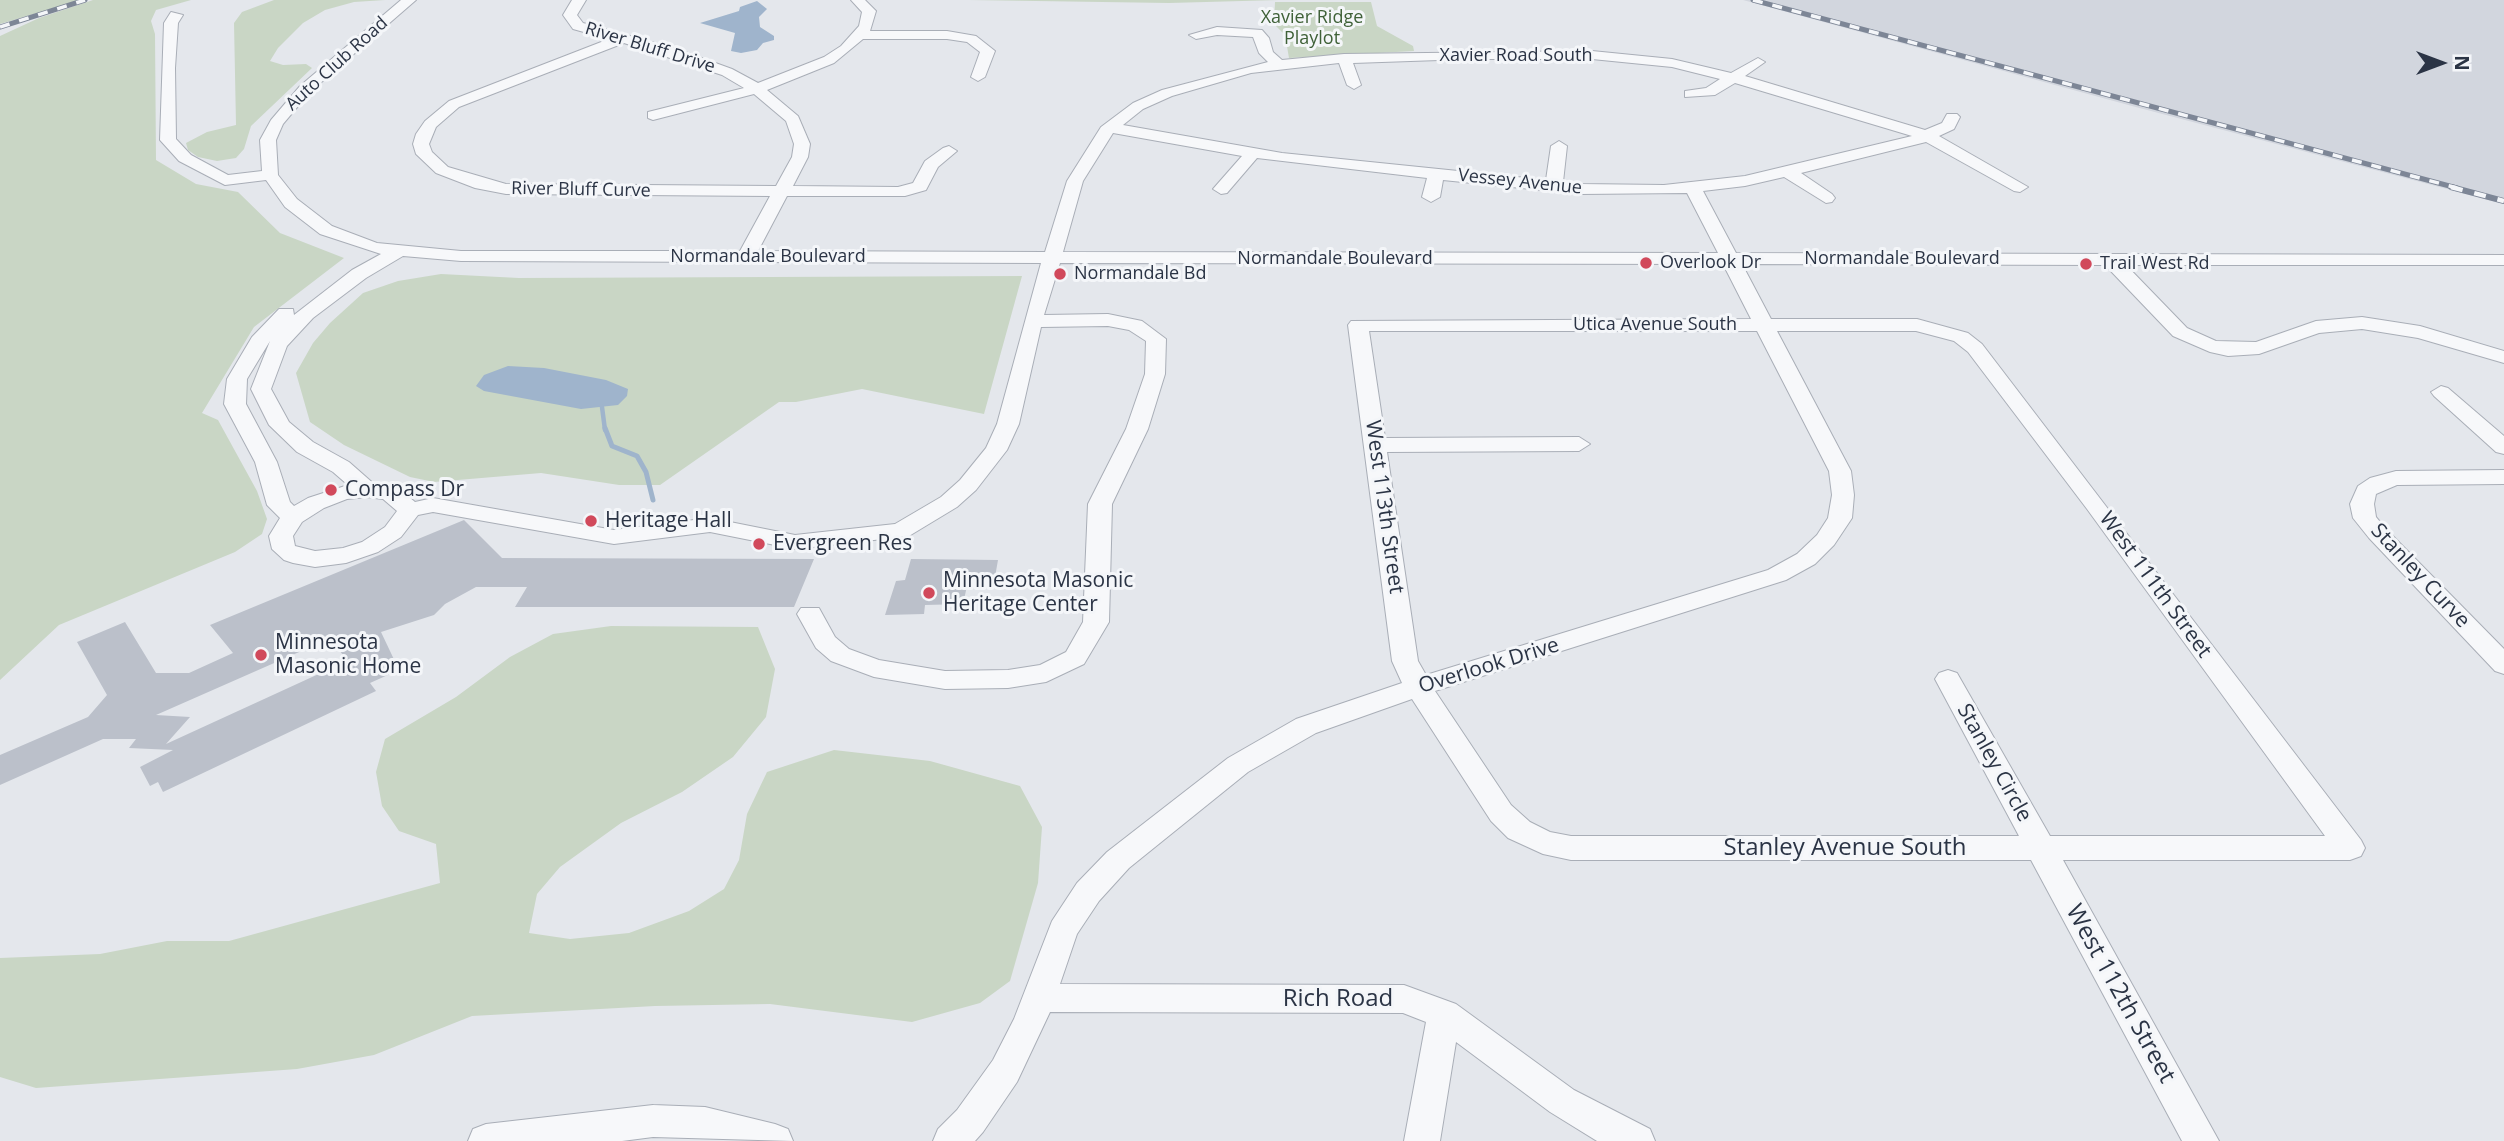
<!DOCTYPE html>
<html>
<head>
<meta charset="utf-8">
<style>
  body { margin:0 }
  #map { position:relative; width:2504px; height:1141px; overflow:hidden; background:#e4e7ec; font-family:"Open Sans",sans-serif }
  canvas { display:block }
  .north { position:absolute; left:2406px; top:28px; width:70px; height:70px; -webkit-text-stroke:5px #f4f6f9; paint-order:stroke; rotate:90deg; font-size:19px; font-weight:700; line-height:28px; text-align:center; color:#2b3445 }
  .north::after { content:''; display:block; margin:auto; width:24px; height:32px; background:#2b3445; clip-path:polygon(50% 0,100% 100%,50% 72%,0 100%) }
</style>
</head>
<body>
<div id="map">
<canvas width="2504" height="1141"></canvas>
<div class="north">N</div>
</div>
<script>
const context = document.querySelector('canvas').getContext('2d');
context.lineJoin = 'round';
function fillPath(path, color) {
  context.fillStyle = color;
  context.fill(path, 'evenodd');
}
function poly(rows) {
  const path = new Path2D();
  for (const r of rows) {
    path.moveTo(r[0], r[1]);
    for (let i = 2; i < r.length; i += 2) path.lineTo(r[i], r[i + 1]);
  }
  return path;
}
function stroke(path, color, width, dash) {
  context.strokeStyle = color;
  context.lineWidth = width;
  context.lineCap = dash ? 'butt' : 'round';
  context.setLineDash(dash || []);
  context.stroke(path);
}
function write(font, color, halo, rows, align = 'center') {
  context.font = font + ' "Open Sans",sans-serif';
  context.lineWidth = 6;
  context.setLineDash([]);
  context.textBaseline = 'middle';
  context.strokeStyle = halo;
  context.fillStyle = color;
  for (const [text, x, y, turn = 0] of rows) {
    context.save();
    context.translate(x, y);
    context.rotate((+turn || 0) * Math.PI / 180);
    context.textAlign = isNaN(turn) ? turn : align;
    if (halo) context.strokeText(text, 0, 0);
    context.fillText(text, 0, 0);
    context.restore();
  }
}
fillPath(poly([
  [1743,0,2504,0,2504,204,2132,106]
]), '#d2d6de');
fillPath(poly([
  [0,0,81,0,0,24],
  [93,0,191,0,156,10,151,21,155,34,156,160,196,184,238,192,280,233,344,258,254,327,202,413,218,420,257,491,267,519,262,534,235,552,59,625,0,680,0,36,39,18],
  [274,0,385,0,354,2,325,10,303,23,278,48,270,61,283,65,306,64,312,68,251,126,244,149,236,158,217,161,198,157,188,150,186,143,207,132,236,125,234,23,242,12],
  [969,0,1279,0,1169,3],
  [1275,2,1371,2,1377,26,1413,46,1414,51,1289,58,1285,35,1274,24],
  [441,274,519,278,1022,276,984,414,862,389,796,402,779,402,660,485,619,485,541,473,434,482,410,477,344,445,310,422,296,373,313,343,330,323,363,293,398,281],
  [611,626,758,627,775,669,766,717,733,757,682,792,621,823,560,867,537,894,529,933,570,939,629,933,689,911,724,889,739,860,747,814,767,772,834,750,930,761,1020,786,1042,827,1038,883,1010,981,980,1003,912,1022,770,1004,655,1006,472,1016,374,1055,297,1069,36,1088,0,1077,0,958,100,954,167,941,229,941,440,883,436,844,399,831,382,806,376,772,385,739,456,697,510,657,553,634]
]), '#c9d6c5');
fillPath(poly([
  [757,1,767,9,759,17,760,27,774,36,774,40,763,43,757,50,741,53,731,51,735,33,700,23,739,11,740,7],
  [508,366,544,368,606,380,628,389,627,396,618,405,581,409,484,391,476,386,484,375]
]), '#9fb4cc');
stroke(poly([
  [602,407,605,430]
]), '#9fb4cc', 4.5);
stroke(poly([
  [605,428,612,446,637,456,646,472,653,500]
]), '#9fb4cc', 5);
fillPath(poly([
  [464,520,502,558,814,559,794,607,515,607,527,587,476,587,445,604,434,615,381,632,399,670,370,683,376,691,163,792,158,782,150,786,140,767,173,750,129,748,136,739,103,739,0,785,0,755,88,717,107,695,77,642,125,622,156,673,189,673,233,653,210,625],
  [331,638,347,661,166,744,190,717,156,715],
  [911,559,998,560,995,577,969,577,963,604,925,605,924,614,885,615,896,581,905,580]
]), '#bbc0ca');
const minor = poly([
  [401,0,416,0,310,92,283,124,276,140,278,175,297,199,332,226,377,243,461,251,740,251,770,196,506,194,475,188,436,173,416,154,413,144,416,134,425,121,449,101,609,39,573,29,563,15,572,0,586,0,577,15,583,23,677,49,732,69,758,83,824,57,841,46,859,26,862,12,851,0,865,0,876,11,870,31,947,31,976,36,995,51,985,77,978,81,971,77,980,52,967,42,947,39,863,39,834,63,767,90,798,116,810,144,808,157,793,186,898,187,913,183,925,161,943,148,949,146,957,151,938,167,926,190,905,196,787,196,758,251,1045,252,1067,181,1101,127,1133,103,1162,90,1268,62,1259,53,1253,37,1217,35,1196,39,1189,35,1217,27,1262,30,1269,38,1273,52,1282,60,1344,54,1592,51,1672,59,1731,73,1758,58,1765,62,1745,76,1925,130,1942,123,1947,114,1957,114,1960,117,1954,129,1939,136,2028,187,2020,192,2014,191,1926,142,1801,173,1832,194,1835,198,1832,202,1826,203,1784,177,1745,186,1703,191,1736,253,2504,255,2504,265,2126,265,2187,328,2216,341,2256,342,2316,321,2362,317,2420,326,2504,351,2504,363,2418,338,2362,329,2319,333,2259,354,2228,356,2210,352,2173,336,2105,265,1742,264,1771,319,1917,319,1968,333,1982,344,2361,840,2365,848,2361,856,2350,860,2063,860,2219,1141,2182,1141,2031,860,1571,860,1543,854,1508,838,1491,821,1412,699,1316,733,1248,772,1129,868,1099,901,1077,934,1060,984,1404,985,1456,1004,1574,1090,1650,1129,1655,1141,1597,1141,1550,1112,1456,1042,1440,1141,1404,1141,1426,1022,1403,1013,1050,1012,1017,1082,983,1132,975,1141,933,1141,938,1129,957,1110,993,1060,1014,1019,1052,921,1077,883,1107,852,1228,758,1296,719,1402,683,1392,661,1348,325,1351,321,1751,319,1723,264,1060,263,1044,315,1108,314,1142,321,1166,339,1165,374,1148,429,1112,504,1109,622,1084,664,1046,682,1008,688,945,689,874,677,831,661,816,648,797,614,801,608,819,608,835,637,849,649,879,660,945,671,1008,670,1040,665,1066,652,1083,622,1088,504,1126,429,1145,374,1146,341,1129,330,1108,326,1041,327,1019,424,1007,450,976,490,957,507,909,536,795,549,710,532,614,544,433,512,418,515,401,537,378,552,346,563,315,567,293,563,284,560,272,549,269,536,280,518,267,505,255,462,224,404,227,379,252,337,279,309,293,309,294,315,352,270,381,254,320,234,285,207,266,180,225,185,179,161,160,140,164,23,171,12,183,15,178,23,175,68,176,139,191,155,228,175,262,171,260,140,271,120,300,86,401,0],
  [624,43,722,75,744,88,648,112,648,118,653,120,754,94,786,121,794,144,792,157,776,186,506,184,448,167,432,152,429,144,436,127,459,107,624,43],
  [1468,59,1592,59,1672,67,1720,79,1706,88,1685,91,1685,97,1715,95,1735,83,1912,136,1745,176,1664,185,1580,184,1563,182,1567,146,1559,141,1551,146,1546,180,1282,153,1123,125,1143,109,1172,96,1251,73,1339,63,1347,85,1354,89,1361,85,1353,63,1468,59],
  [1113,133,1242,156,1213,189,1221,194,1227,193,1257,158,1427,178,1422,197,1431,202,1440,197,1443,180,1580,194,1687,193,1718,253,1063,252,1083,181,1113,133],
  [403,256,461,261,1041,263,997,424,986,448,960,480,941,497,895,524,795,535,710,518,614,530,433,498,415,502,398,488,374,484,349,462,313,442,289,422,271,389,287,346,313,318,366,278,403,256],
  [1369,331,1757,331,1829,471,1832,495,1828,518,1817,535,1797,554,1768,570,1426,675,1418,661,1387,452,1579,451,1590,444,1579,437,1385,438,1369,331],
  [1777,331,1916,331,1954,341,1968,352,2087,509,2325,836,2050,836,1957,673,1948,670,1939,673,1935,679,2019,836,1571,836,1550,832,1530,822,1511,805,1435,691,1786,580,1815,564,1834,545,1852,518,1854,495,1851,471,1777,331],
  [270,341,251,389,269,425,297,452,333,472,348,485,308,498,294,506,290,502,277,462,246,404,247,379,270,341],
  [367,497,383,499,397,511,385,527,362,542,343,548,315,551,295,546,293,536,302,522,324,508,347,499,367,497],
  [2441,386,2448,388,2504,436,2504,454,2496,452,2434,396,2431,392,2441,386],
  [2504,470,2504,484,2397,485,2376,494,2374,504,2376,517,2385,528,2504,649,2504,674,2495,671,2369,538,2353,518,2350,504,2358,486,2370,478,2396,471,2504,470],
  [653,1105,705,1107,775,1124,788,1129,793,1141,653,1137,622,1141,468,1141,473,1129,486,1124,653,1105]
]);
stroke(minor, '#a9aeb7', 2);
fillPath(minor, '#f7f8fa');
const railFar1 = poly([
  [1753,0,2457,188],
  [0,27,85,0]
]);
const rail = poly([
  [2451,187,2504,201]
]);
stroke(railFar1, '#7d8696', 5);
stroke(rail, '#7d8696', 6);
stroke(railFar1, '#f4f6f9', 3.5, [10]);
stroke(rail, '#f4f6f9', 4.5, [12]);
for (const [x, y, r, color] of [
  [1646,263,7,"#d1495b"],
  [2086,264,7,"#d1495b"],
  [1060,274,7,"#d1495b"],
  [331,490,7,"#d1495b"],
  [591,521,7,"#d1495b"],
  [759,544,7,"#d1495b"],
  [929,593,7,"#d1495b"],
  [261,655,7,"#d1495b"]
]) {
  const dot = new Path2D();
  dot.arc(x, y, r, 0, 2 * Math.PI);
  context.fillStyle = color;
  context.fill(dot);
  stroke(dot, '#f4f6f9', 2.5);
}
write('18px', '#3f6138', '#f4f6f9', [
  ["Xavier Ridge",1312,18],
  ["Playlot",1312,39]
]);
write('18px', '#2b3445', '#f4f6f9', [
  ["River Bluff Drive",650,48,17],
  ["Xavier Road South",1516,56],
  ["Auto Club Road",337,64,-42],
  ["Vessey Avenue",1520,182,6],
  ["River Bluff Curve",581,190,1],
  ["Normandale Boulevard",768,257],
  ["Normandale Boulevard",1335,259],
  ["Normandale Boulevard",1902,259],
  ["Utica Avenue South",1655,325]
]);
write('18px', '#2b3445', '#f4f6f9', [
  ["Overlook Dr",1660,263],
  ["Trail West Rd",2100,264],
  ["Normandale Bd",1074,274]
], 'left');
write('21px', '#2b3445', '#f4f6f9', [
  ["Compass Dr",345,490],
  ["Heritage Hall",605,521],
  ["Evergreen Res",773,544],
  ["Minnesota Masonic",943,581],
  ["Heritage Center",943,605],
  ["Minnesota",275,643],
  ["Masonic Home",275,667]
], 'left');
write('21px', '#2b3445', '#f4f6f9', [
  ["West 113th Street",1384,507,82],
  ["Stanley Curve",2420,576,47],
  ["West 111th Street",2155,585,54],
  ["Overlook Drive",1489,666,-17],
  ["Stanley Circle",1994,763,61]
]);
write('24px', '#2b3445', '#f4f6f9', [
  ["Stanley Avenue South",1845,848],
  ["West 112th Street",2120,994,61],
  ["Rich Road",1338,999]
]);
</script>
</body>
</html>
